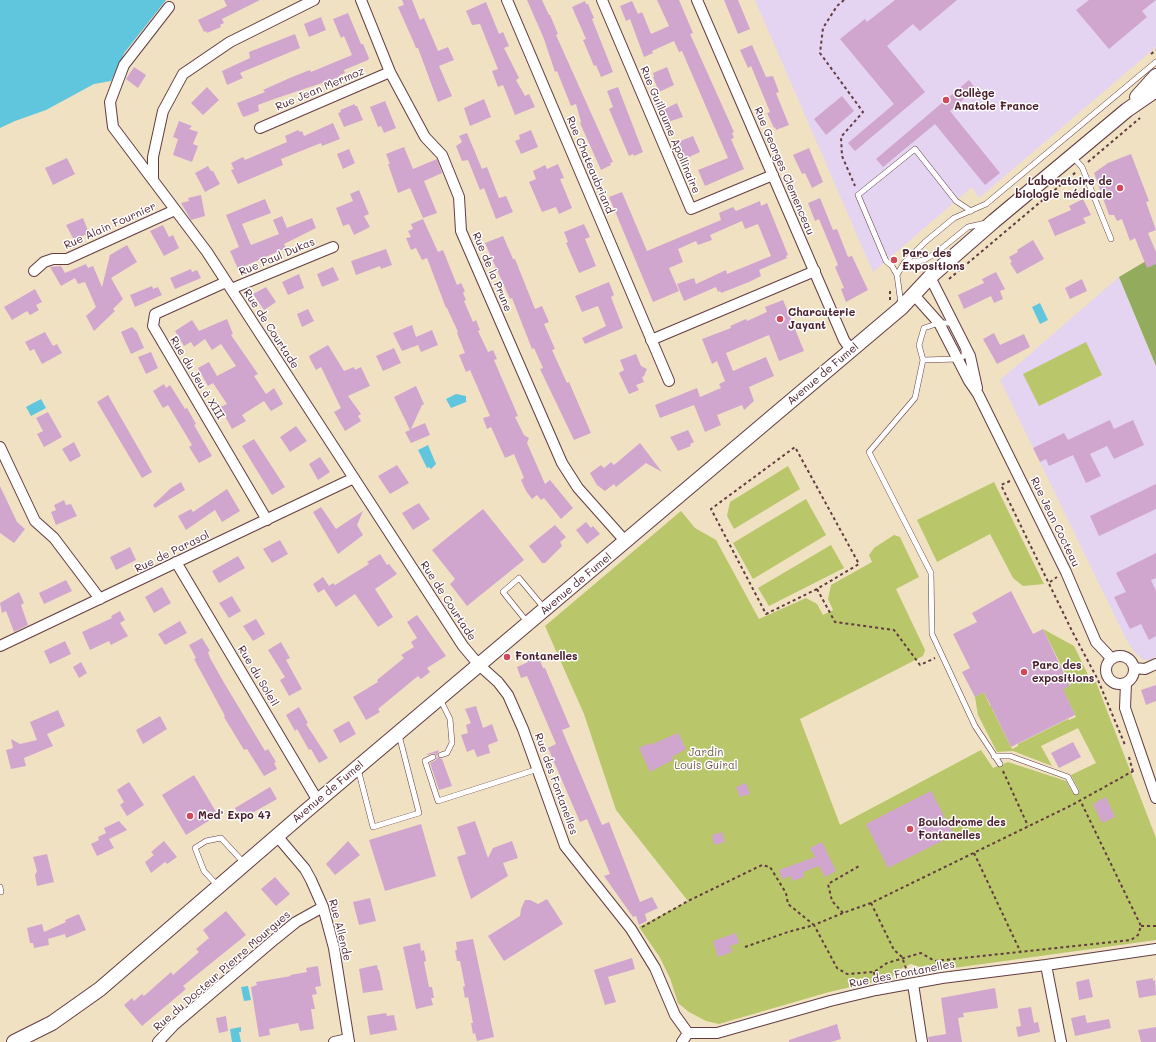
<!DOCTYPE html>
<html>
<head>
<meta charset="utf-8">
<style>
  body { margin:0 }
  canvas { display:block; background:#f0e1c2 }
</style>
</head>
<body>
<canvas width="1156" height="1042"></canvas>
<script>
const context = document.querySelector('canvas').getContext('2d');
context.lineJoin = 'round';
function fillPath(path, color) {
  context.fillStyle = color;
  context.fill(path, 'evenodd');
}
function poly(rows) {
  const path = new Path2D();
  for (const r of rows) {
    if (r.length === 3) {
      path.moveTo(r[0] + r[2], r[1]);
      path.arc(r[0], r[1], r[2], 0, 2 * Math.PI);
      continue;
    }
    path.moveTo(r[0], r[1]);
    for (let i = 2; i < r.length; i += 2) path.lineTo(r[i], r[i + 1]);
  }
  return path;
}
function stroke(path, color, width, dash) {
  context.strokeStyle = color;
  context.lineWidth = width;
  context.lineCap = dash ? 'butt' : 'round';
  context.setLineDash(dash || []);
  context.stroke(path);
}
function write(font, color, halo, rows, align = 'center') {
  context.font = font + ' Mali,sans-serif';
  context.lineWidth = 3;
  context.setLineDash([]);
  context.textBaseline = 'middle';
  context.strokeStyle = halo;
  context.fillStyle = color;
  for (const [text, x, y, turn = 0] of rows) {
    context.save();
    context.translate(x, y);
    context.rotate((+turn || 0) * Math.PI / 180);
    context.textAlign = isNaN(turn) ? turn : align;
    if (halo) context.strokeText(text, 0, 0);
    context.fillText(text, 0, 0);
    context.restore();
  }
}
fillPath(poly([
  [755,0,1156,0,1156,47,979,198,972,187,873,272],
  [1119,277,1156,367,1156,657,1150,660,1144,660,1135,653,1126,639,1000,380]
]), '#e4d3f1');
fillPath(poly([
  [1086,342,1102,375,1039,406,1023,374],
  [788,466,800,489,734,529,727,516,730,502],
  [994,482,1044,584,1023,586,1013,578,990,534,937,562,917,520],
  [806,499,826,535,753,579,733,543],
  [681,511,695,528,716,540,759,619,806,598,817,604,823,615,833,610,828,599,831,585,872,562,869,555,874,548,894,535,900,537,919,577,896,589,925,650,923,656,800,719,840,825,981,750,993,768,1008,762,1066,781,1073,793,1079,790,1071,775,1096,763,1078,728,1041,746,1052,766,1013,751,997,752,978,715,975,697,984,692,990,706,992,705,994,707,992,709,1012,749,1018,746,1018,744,1068,719,1069,720,1076,717,1064,692,1060,691,1070,685,1063,669,1061,669,1059,667,1061,665,1043,629,1074,646,1092,683,1096,682,1156,838,1156,940,932,971,911,964,902,968,891,978,829,992,719,1024,706,1021,689,1012,678,1003,670,978,659,956,639,927,688,901,616,810,584,714,545,626],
  [831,545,844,568,769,606,758,588]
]), '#b9c669');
fillPath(poly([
  [1156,255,1156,366,1119,277]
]), '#92ab5d');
fillPath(poly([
  [0,0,166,0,125,52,111,81,94,84,46,110,15,121,0,128],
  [1040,303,1048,320,1040,324,1032,307],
  [456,394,466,396,466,402,451,408,446,399],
  [41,399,46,408,31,416,26,407],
  [428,445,436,464,431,469,429,467,427,468,418,450],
  [248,986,251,1000,244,1001,241,987],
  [241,1027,241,1032,239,1032,241,1042,232,1042,230,1029]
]), '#60c6dd');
fillPath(poly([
  [224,0,260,0,222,19,224,23,220,25,221,27,207,33,206,31,204,32,198,20,227,6],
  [402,0,412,0,420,20,424,18,438,51,448,47,454,60,439,66,452,96,438,102,418,48,416,48,414,43,398,7,404,5],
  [527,0,542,0,549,15,550,15,558,34,556,35,613,162,610,163,611,165,601,170,580,123,581,122,576,104,571,106,557,71,555,72,544,39],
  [657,0,679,0,693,33,690,34,734,132,732,133,734,138,731,139,744,169,705,186,698,170,728,158,682,51,679,52,674,41,652,51,653,53,644,57,630,19,626,21,620,6,632,1,638,14,642,12,651,34,669,26],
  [724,0,738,0,750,29,738,34],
  [895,0,957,0,920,31,913,24,887,46,925,92,855,151,848,143,894,104,840,39,865,19,867,22],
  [1089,0,1156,0,1142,11,1147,17,1109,49,1076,10],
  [585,1,586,4,588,4,594,18,592,19,613,72,601,77,596,65,594,66,583,40,586,39,572,7],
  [486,2,499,34,503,32,509,46,504,48,519,78,516,80,525,96,529,94,535,107,515,115,503,85,498,87,492,71,498,69,480,24,472,25,466,11],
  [348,13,361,44,363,44,369,58,368,60,344,70,345,73,340,75,340,77,274,99,258,105,259,111,244,117,242,115,237,103,265,92,263,90,292,77,310,70,311,72,352,55,344,36,341,38,333,19],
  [321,17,326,30,309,37,304,24],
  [295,34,300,48,240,73,243,78,227,85,222,71,250,58,249,52],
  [752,45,766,77,773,76,779,92,776,93,789,125,776,130,775,127,774,128,767,113,770,112,751,66,748,68,740,50],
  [134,67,146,75,138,88,126,79],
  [667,67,674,85,659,92,653,77,654,77,653,73],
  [969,80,976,89,950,111,1000,173,985,185,935,124,883,167,876,159],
  [207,87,219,100,203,115,191,103],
  [618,87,643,152,634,156,633,154,629,156,609,109,613,107,607,91],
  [842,96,854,111,826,135,814,119],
  [484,99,491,117,470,126,464,108],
  [385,101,396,128,384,133,381,126,378,127,370,107],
  [677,103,683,117,668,122,663,110],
  [355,104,355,106,357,106,363,120,344,127,338,113,341,112,340,110],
  [179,121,192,126,189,129,198,132,193,144,198,146,192,162,173,155,178,139,173,137],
  [333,123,340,139,322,146,321,143,281,159,283,165,238,184,231,170,234,169,231,163,243,157,245,160,287,142,285,136,298,130,300,132,302,131,304,136],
  [531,130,538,147,521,154,515,141,520,139,519,135],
  [467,133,482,169,487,167,499,198,506,196,513,212,496,219,484,188,480,190,468,160,462,161,456,146,462,142,459,136],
  [693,136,700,152,687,158,686,156,684,157,678,142],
  [404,147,413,169,437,159,442,173,424,181,437,213,423,218,410,188,398,193,388,164,390,164,386,154],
  [809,148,823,182,812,188,805,173,802,174,793,155],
  [349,149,355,163,343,169,337,154],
  [1131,154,1149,201,1146,202,1156,230,1148,233,1156,252,1156,264,1147,268,1135,238,1130,241,1122,219,1117,221,1114,215,1109,215,1094,173,1108,163],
  [67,158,75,174,53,185,45,168],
  [558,164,564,178,560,179,572,208,559,214,556,207,542,212,529,182,536,179,533,171,545,165,547,169],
  [208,166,211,171,213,171,220,184,205,192,195,173],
  [359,190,369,214,364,216,370,227,354,235,349,224,343,226,336,208,353,201,350,194],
  [622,192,647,251,721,220,719,213,733,207,736,211,760,201,761,206,767,203,788,255,786,256,787,258,759,270,761,276,749,282,721,293,720,291,718,292,716,287,684,301,677,284,694,278,696,284,726,270,727,274,771,256,758,224,745,229,742,221,710,235,712,240,698,245,696,241,678,249,683,262,669,268,679,291,653,302,609,197],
  [201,195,205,216,191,220,181,203,189,201,188,198],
  [820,198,833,230,837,229,848,257,852,256,868,290,846,302,841,289,844,288,835,267,838,265,819,219,815,221,808,203],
  [265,199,271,213,242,224,251,245,279,234,273,220,282,216,287,228,312,218,316,228,284,244,286,248,238,269,230,251,239,247,226,215],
  [1083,199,1091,215,1083,218,1086,223,1055,236,1048,220,1071,210,1069,206],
  [83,218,89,233,74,240,66,225],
  [423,219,438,252,443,250,457,285,461,283,465,291,463,293,466,300,464,301,473,322,476,320,480,330,478,331,488,352,493,350,497,359,494,360,518,416,515,417,524,435,529,438,527,443,545,484,550,480,573,508,561,519,544,498,541,500,537,495,532,499,526,491,521,480,524,478,514,454,505,458,491,427,487,429,483,418,490,416,470,370,466,372,459,355,465,353,457,333,458,332,447,308,446,308,427,258,422,260,416,248,411,250,406,238,411,237,408,231,413,229,411,224],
  [584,224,590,237,585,239,596,266,579,273,566,243,568,242,564,232],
  [163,225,169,237,173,235,179,248,164,256,150,231],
  [503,236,513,259,515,259,535,309,542,306,549,322,544,324,555,349,552,350,567,383,569,382,591,433,574,440,540,369,543,368,534,348,532,349,512,298,510,299,485,243],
  [1033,240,1044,259,1017,274,1010,263,1012,262,1009,257,1018,252,1017,250],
  [127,245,137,262,111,278,123,299,113,309,115,311,94,331,86,316,96,307,85,282,78,284,75,278,61,286,50,267,61,266,65,273,86,264,88,268,93,266,102,287,110,255],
  [386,249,392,265,381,269,380,266,356,275,351,261],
  [333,267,339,280,322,287,317,274],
  [191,269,192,272,197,270,201,278,175,289,170,278],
  [996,272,1005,289,1000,291,1003,299,994,303,991,296,964,309,958,295,984,283,982,279],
  [299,274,304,288,288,295,282,282],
  [1082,279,1087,291,1070,299,1065,288],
  [609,282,614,295,611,297,623,328,585,344,582,338,606,326,598,306,582,312,575,296],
  [152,286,153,289,158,287,162,295,135,307,130,295],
  [266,287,276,302,264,310,253,294],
  [35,289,42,302,36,305,39,310,30,315,27,311,12,320,4,307],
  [783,300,804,351,779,361,769,335,726,353,733,371,766,357,774,376,749,387,754,401,744,410,742,405,717,415,721,425,705,432,694,405,660,418,655,405,697,388,700,397,721,388,719,384,725,381,717,361,712,364,702,339,731,328,730,326,746,319,747,321,767,312,765,307],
  [308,309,314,321,302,327,297,314],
  [227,319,233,334,231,335,258,374,254,376,266,394,274,388,283,404,271,411,264,401,242,415,246,421,232,429,220,407,227,404,213,383,208,386,198,368,209,362,217,376,236,366,221,344,212,350,205,339,194,347,191,342,184,346,175,331,192,320,199,331],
  [412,325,416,337,432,330,438,345,421,352,418,345,402,351,393,333],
  [132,327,137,332,144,348,131,354,121,332],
  [45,332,53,346,57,344,62,353,42,364,34,349,30,351,25,342],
  [994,333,1000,345,1024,334,1030,347,997,364,983,339],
  [328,345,344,371,354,367,355,370,361,367,370,386,348,396,361,414,358,416,361,421,345,431,334,412,341,408,321,367,316,370,310,359,309,356],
  [394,348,401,363,383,371,376,356],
  [151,352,158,368,146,374,138,357],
  [636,354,641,366,647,369,644,376,642,377,644,382,636,385,639,390,629,394,619,373,624,370,620,360],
  [164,384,166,388,170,385,185,409,187,408,196,424,194,425,212,456,199,463,189,447,192,445,168,405,163,408,153,391],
  [416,386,424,404,422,405,411,429,425,423,430,435,411,443,405,432,410,430,394,397],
  [108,395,152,472,142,478,97,402],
  [48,412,62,437,44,447,37,434,43,431,36,418],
  [1110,420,1114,429,1133,420,1144,445,1114,459,1107,446,1090,454,1101,476,1086,483,1073,455,1049,466,1046,459,1040,462,1033,448,1064,433,1068,440],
  [296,426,307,441,290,452,280,437],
  [688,430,694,442,690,444,691,446,678,451,670,437],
  [254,439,285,487,272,495,242,446],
  [74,442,81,456,70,462,62,449],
  [640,443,662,472,646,463,616,487,614,484,605,491,597,485,590,473,601,465,604,468,611,462,614,465],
  [320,457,330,472,318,480,309,464],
  [397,465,409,483,390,494,378,476],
  [181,482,185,490,155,508,153,505,171,488],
  [1156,484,1156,509,1099,536,1090,516],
  [0,486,17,522,25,529,14,543,0,533],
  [227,489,240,511,222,522,215,510,186,530,178,516,191,509,193,512],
  [64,500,66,505,71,504,77,516,56,525,51,512,56,510,54,505],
  [419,503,430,519,413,530,402,513],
  [321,507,336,529,363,511,357,525,363,535,338,554,313,512],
  [483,509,524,560,467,606,450,584,455,579,432,550],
  [586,522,591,528,593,526,600,534,587,544,576,530],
  [555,525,566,537,560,542,562,546,545,563,542,563,529,546],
  [280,540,288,554,272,563,263,549],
  [130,547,136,560,116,570,110,557],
  [1156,553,1156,578,1151,580,1156,591,1156,636,1149,640,1141,624,1130,629,1114,597,1126,592,1116,573],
  [380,554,387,565,389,564,397,574,375,589,393,617,378,627,355,594,336,607,324,589,327,587,318,593,313,584,323,577,329,586,333,583,335,585,369,564,367,562],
  [238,556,245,568,219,583,212,571],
  [66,580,72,591,44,604,39,593],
  [162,587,171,603,154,613,145,597],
  [1011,591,1033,634,1043,629,1070,686,1063,689,1075,715,1011,747,984,692,975,697,962,672,970,668,953,634,977,622,972,613],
  [19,592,24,603,21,605,28,625,14,632,6,611,2,613,0,603],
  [232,596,241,611,229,618,219,603],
  [120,611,125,620,120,623,128,636,111,645,109,641,90,650,82,632,112,618,111,616],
  [417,615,446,656,427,668,430,672,421,679,418,676,378,709,380,712,366,720,353,697,378,682,377,680,404,658,401,655,414,647,411,642,417,638,407,622],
  [256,619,265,634,253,641,243,626],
  [180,621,187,633,165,645,158,634],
  [202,638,210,651,208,652,210,658,223,681,265,751,268,749,276,762,274,763,277,769,264,776,247,749,244,750,224,717,225,716,194,659,196,658,189,645],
  [65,641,71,654,50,664,44,651],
  [281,642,290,658,286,660,302,689,289,696,280,680,285,677,268,650],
  [537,653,543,668,545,668,570,727,562,730,602,825,609,822,640,902,652,897,658,908,645,914,647,921,639,925,636,916,633,917,604,876,610,874,587,819,580,822,548,748,556,744,527,676,521,678,517,667,528,662,526,657],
  [81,662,87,673,79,678,73,667],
  [1156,685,1156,701,1146,705,1141,690],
  [476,706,483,728,492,724,498,741,488,745,490,753,477,757,474,749,467,752,461,735,468,733,466,725,471,723,465,709],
  [299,707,308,723,306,724,328,758,319,763,311,749,309,750,297,729,295,731,286,715],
  [58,710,65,726,47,734,53,746,24,758,26,766,11,769,6,750,13,748,11,739,20,744,37,740,30,722],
  [160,716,167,729,143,744,136,730],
  [349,721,356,734,340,743,333,730],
  [678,733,686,749,672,757,673,760,650,772,639,748,649,743,650,745],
  [1073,742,1081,757,1059,768,1051,753],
  [439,750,437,757,442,759,452,786,439,790,430,763,436,760,437,756,434,753,427,755,427,754],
  [194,775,218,815,186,835,162,795],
  [129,782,144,805,127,816,120,805,124,802,117,790],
  [746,783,750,794,740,797,736,787],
  [270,787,277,799,247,816,240,817,235,808],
  [931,791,954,835,888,868,866,824],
  [1106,797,1115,817,1102,823,1093,804],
  [119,821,127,830,109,839,114,848,97,856,91,844,99,840,98,837,106,833,104,828],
  [475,821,488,858,493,848,512,841,518,858,503,863,508,876,471,899,457,857,466,854,457,827],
  [421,824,436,876,385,891,369,840],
  [722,832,725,842,714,845,712,835],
  [164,841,177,857,167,864,165,862,151,873,145,862,154,855,151,852],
  [348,841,360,855,335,875,326,864],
  [822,842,836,871,825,877,819,866,803,872,804,877,792,881,791,876,782,879,779,870,815,857,810,848],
  [47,854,54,882,37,886,35,875,37,871,33,857],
  [275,877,290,894,276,906,261,889],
  [370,898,376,921,359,925,353,902],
  [547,899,563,924,504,961,488,936,520,916,521,909,525,900,530,900,538,904],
  [226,911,246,935,183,986,186,989,142,1026,124,1005,132,998,134,1001,142,994,144,996,171,972,173,975,199,952,196,949,209,938,203,930],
  [79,914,86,930,66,938,65,934,48,939,49,945,34,948,33,943,30,943,27,928,42,924,44,932,66,922,65,920],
  [736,933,739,943,730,946,732,952,718,957,713,941],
  [473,939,494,1037,477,1041,475,1033,473,1034,471,1023,473,1023,468,997,465,998,463,987,465,986,460,961,457,961,455,950,457,950,456,942],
  [420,943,421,951,424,950,426,961,424,962,429,987,432,987,434,998,431,998,433,1005,416,1009,403,947],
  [632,958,635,969,608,977,616,1002,605,1005,594,970],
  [377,965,378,970,379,970,383,990,363,993,359,969],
  [318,966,321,986,315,987,317,994,312,995,315,1009,311,1009,314,1029,300,1031,298,1023,269,1029,270,1035,259,1037,251,987,257,985,256,982,291,976,290,975,307,972,306,968],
  [1153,978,1153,981,1155,980,1156,995,1139,998,1136,981],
  [1089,979,1093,997,1079,1000,1076,982],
  [995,988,998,1008,963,1013,964,1017,958,1018,962,1042,929,1042,928,1037,946,1034,941,998],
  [1031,1007,1034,1023,1038,1022,1040,1032,1018,1037,1016,1027,1021,1026,1018,1009],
  [386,1013,387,1016,394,1015,397,1030,370,1035,367,1016],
  [1085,1015,1087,1023,1109,1019,1111,1028,1075,1036,1071,1018],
  [226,1016,228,1031,219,1033,216,1018],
  [837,1024,841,1039,831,1042,789,1042,789,1040],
  [1156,1027,1156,1042,1141,1042,1138,1030]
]), '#d1a6ce');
const service = poly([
  [1073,157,1082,167,1111,239],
  [904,263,924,260,936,253,968,227,986,223],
  [897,275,892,266,886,261,858,195,915,149,956,201,971,211],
  [901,304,897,275,904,263,925,242,954,218,986,204,1156,62],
  [954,323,939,323,924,328,919,345,923,360,915,398,869,452,931,573,932,634,975,726,1000,764],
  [923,360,958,359,964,356,964,347],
  [528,623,503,592,519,578,544,608],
  [440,699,450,719,452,743,447,753,441,755],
  [994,756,1010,756,1068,777,1076,792],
  [433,757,425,761,438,801,538,769],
  [358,769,373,827,419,813,399,735],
  [217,885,204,871,195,848,206,841,221,838,244,863],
  [0,887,1,892]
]);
const minor = poly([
  [361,0,390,72,425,137,442,155,459,197,461,231,562,463,578,488,626,542],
  [507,0,669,381],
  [602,0,691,209,773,175],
  [697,0,844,340,851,350],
  [169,7,124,65,110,102,113,127,207,252,463,646,479,665,498,682,508,695,523,729,565,846,631,929,655,968,675,1015,688,1033,682,1042],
  [260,128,390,72],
  [153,180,153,157,163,111,183,74,230,42,314,0],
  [34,271,44,262,53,259,67,259,175,210],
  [930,277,970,356,977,388],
  [226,282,155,314,153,326,267,520],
  [231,289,333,247],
  [914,295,939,323,969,381,978,394,1066,572,1096,642,1112,659],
  [651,340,815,271],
  [0,447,35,521,54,538,100,599],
  [176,562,318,801],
  [0,646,354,478],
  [1120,670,14],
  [1134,668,1145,669,1156,664],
  [1126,683,1125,708,1156,798],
  [277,836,305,869,311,880,323,907,334,948,349,1042],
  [1046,965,1156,949],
  [913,984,922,1042],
  [688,1033,717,1033,830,1001,876,990,942,978,1046,965,1061,1042],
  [158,1042,174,1025,275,939,296,922,323,907],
  [334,1042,348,1039]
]);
const secondary = poly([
  [1137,97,1156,76],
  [14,1042,52,1023,100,989,306,811,901,308,930,277,994,221,1127,110,1156,90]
]);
stroke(service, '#633c42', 6);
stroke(minor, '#633c42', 12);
stroke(secondary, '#633c42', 16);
stroke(poly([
  [844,0,837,6,823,28,820,53,863,112,841,137,842,156,855,186],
  [1151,54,1156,50],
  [1088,162,1140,118],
  [949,279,1076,172],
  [890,300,890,290],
  [1010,481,1001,485,1072,631,1098,680,1125,745],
  [1050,582,1057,577],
  [817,589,766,614,711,509,795,447,859,564,817,589,835,622,894,630,920,665,935,658],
  [1129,757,1133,772],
  [1003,771,1028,826],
  [974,853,1021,953],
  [871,903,843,913,814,925,837,968,847,974,874,972,887,963,921,953,935,961,1131,940,1138,935,1141,926,1080,800],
  [843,913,832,901,828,884,859,866],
  [1141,926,1156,926],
  [642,927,688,901,762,865,770,867,786,893,788,904,814,925],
  [745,947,788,932,814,925],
  [874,972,875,980],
  [908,974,902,957,894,950,871,903,1072,805,1135,770]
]), '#633c42', 2, [3, 3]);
stroke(service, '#fff', 5);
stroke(minor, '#fff', 10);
stroke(secondary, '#fff', 14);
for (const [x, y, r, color] of [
  [946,100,4,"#d1495b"],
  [1120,188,4,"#d1495b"],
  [894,260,4,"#d1495b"],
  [780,319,4,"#d1495b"],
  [507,657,4,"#d1495b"],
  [1024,672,4,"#d1495b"],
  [190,816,4,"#d1495b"],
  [910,829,4,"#d1495b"]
]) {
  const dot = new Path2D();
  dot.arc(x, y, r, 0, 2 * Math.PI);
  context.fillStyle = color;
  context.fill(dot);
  stroke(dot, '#fff', 1.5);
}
write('11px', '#4a1f2b', '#fff', [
  ["Rue Jean Mermoz",320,89,-23],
  ["Rue Guillaume Apollinaire",670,130,67],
  ["Rue Chateaubriand",590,165,67],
  ["Rue Georges Clemenceau",784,171,67],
  ["Rue Alain Fournier",110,226,-24],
  ["Rue Paul Dukas",277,257,-23],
  ["Rue de la Prune",492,272,67],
  ["Rue de Courtade",271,329,57],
  ["Avenue de Fumel",823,374,-40],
  ["Rue du Jeu à XIII",197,378,59],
  ["Rue Jean Cocteau",1055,522,64],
  ["Rue de Parasol",172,552,-26],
  ["Avenue de Fumel",576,584,-40],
  ["Rue de Courtade",448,601,57],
  ["Rue du Soleil",258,676,59],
  ["Rue des Fontanelles",556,784,70],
  ["Avenue de Fumel",328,792,-40],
  ["Rue Allende",340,930,76],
  ["Rue du Docteur Pierre Mourgues",222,971,-41],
  ["Rue des Fontanelles",902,974,-11]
]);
write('bold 11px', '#4a1f2b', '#fff', [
  ["Collège",954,94],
  ["Anatole France",954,107],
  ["Laboratoire de",1112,182,"right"],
  ["biologie médicale",1112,195,"right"],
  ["Parc des",902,254],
  ["Expositions",902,267],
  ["Charcuterie",788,313],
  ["Jayant",788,326],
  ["Fontanelles",515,657],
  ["Parc des",1032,666],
  ["expositions",1032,679],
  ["Med' Expo 47",198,816],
  ["Boulodrome des",918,823],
  ["Fontanelles",918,836]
], 'left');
write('11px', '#715941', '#fff', [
  ["Jardin",706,753],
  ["Louis Guiral",706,766]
]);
</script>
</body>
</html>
